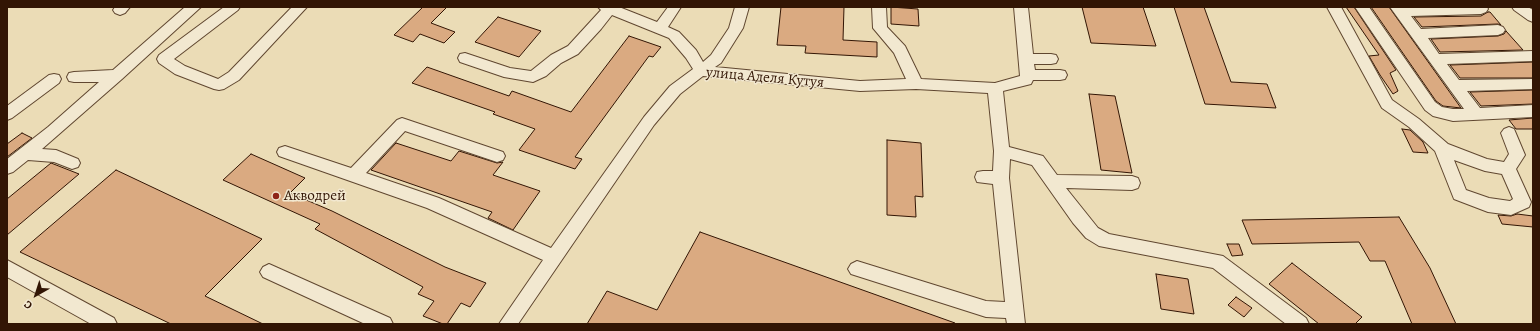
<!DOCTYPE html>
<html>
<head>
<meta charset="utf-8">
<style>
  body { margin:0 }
  #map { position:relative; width:1540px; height:331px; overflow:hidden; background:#ebdcb6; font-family:Alegreya,serif }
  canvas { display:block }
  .frame { position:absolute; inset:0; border:8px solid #321504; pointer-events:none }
  .north { position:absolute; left:16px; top:275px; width:40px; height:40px; -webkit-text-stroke:3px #f2e8d0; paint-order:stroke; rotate:219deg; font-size:11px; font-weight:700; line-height:16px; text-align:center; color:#321504 }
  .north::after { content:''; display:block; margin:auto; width:14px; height:18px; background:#321504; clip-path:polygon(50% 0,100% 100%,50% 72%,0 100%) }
</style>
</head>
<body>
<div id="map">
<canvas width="1540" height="331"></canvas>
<div class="frame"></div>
<div class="north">С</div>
</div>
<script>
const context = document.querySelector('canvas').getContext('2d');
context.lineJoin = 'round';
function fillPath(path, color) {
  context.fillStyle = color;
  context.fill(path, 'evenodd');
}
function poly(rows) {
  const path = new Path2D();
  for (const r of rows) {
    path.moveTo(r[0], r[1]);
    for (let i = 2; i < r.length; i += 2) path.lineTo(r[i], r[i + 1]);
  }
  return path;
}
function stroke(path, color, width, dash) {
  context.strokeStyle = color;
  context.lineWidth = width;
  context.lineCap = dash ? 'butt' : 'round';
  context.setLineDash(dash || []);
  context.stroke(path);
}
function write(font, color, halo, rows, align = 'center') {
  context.font = font + ' Alegreya,serif';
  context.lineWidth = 3;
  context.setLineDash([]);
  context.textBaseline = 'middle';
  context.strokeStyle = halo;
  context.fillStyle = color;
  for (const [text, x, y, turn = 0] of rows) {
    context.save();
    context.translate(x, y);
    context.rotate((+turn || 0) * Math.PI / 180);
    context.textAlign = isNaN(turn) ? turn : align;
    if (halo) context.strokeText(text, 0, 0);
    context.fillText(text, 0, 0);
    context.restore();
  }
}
const building = poly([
  [423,7,447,7,431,23,455,32,444,43,420,34,413,42,394,35,423,7],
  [781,7,844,7,843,40,877,42,877,57,805,53,806,46,777,45,781,7],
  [891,7,918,9,919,26,891,24,891,7],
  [1082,7,1143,7,1156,46,1091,43,1082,7],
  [1174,7,1204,7,1231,82,1267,84,1276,108,1205,104,1174,7],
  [1346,7,1354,7,1396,70,1390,73,1398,91,1393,94,1380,75,1369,56,1379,55,1346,7],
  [1371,7,1389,7,1461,108,1443,106,1436,101,1371,7],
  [1488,12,1490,12,1501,25,1498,24,1422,27,1414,17,1481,16,1488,12],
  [498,17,541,31,519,57,475,42,498,17],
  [1506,31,1523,50,1440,52,1431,39,1498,36,1504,34,1506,31],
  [629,36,661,47,653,57,649,56,575,157,582,159,575,169,519,150,535,129,493,114,495,112,412,83,427,67,509,96,512,91,571,112,629,36],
  [1533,62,1533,78,1460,78,1450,65,1533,62],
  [1533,90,1533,104,1481,106,1470,92,1533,90],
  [1089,94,1115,96,1132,173,1101,170,1089,94],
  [1533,118,1533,129,1516,129,1509,120,1533,118],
  [1402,129,1410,130,1423,142,1428,153,1413,152,1402,129],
  [22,133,32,138,7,157,7,144,22,133],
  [887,140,921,143,923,197,915,196,916,217,887,215,887,140],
  [396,143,451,161,459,151,497,163,503,162,493,175,540,191,513,230,488,218,492,212,371,170,396,143],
  [251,154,305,178,290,193,332,211,445,267,486,283,470,307,461,303,447,324,443,324,423,316,434,301,418,294,423,287,315,229,320,224,223,180,251,154],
  [51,163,79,174,7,235,7,199,51,163],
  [116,170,262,239,205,296,263,324,171,324,20,252,116,170],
  [1517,214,1533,216,1533,227,1502,224,1498,215,1511,216,1517,214],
  [1399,217,1430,268,1456,324,1412,324,1385,261,1370,261,1359,242,1252,244,1242,220,1399,217],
  [700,232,955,323,954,324,587,324,607,291,657,310,700,232],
  [1227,244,1239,244,1243,255,1232,256,1227,244],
  [1292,263,1362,317,1355,324,1319,324,1269,284,1292,263],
  [1156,274,1188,279,1194,314,1161,309,1156,274],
  [1236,297,1252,308,1244,317,1228,305,1236,297]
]);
fillPath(building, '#daaa81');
stroke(building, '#321504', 1);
const minor = poly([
  [115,7,130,7,125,13,120,15,115,13,113,10,115,7],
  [185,7,201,7,122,79,42,149,56,150,78,159,80,163,78,167,72,169,54,162,28,160,13,172,7,174,7,159,48,127,99,82,74,82,69,81,67,77,69,73,74,72,113,70,185,7],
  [224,7,240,7,238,10,174,59,185,66,218,79,229,72,292,7,307,7,239,80,224,89,219,90,214,89,175,74,159,63,157,59,159,55,224,7],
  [598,7,619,7,657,22,668,7,681,7,668,27,679,32,696,50,703,62,711,55,729,28,735,7,749,7,743,28,721,63,715,67,860,81,906,79,894,53,873,28,872,7,886,7,887,27,905,46,921,79,995,83,1020,76,1014,7,1028,7,1033,54,1051,54,1056,55,1058,59,1056,63,1051,64,1034,64,1035,70,1060,70,1065,71,1067,75,1065,79,1060,80,1033,80,1031,84,1003,91,1009,147,1043,156,1057,175,1132,176,1138,178,1140,183,1138,188,1132,190,1066,188,1098,228,1109,234,1223,256,1306,318,1309,324,1286,324,1213,268,1099,246,1086,238,1073,223,1032,165,1010,159,1009,178,1025,324,1007,324,1006,318,986,317,851,274,848,269,851,264,857,261,986,301,1005,302,993,184,977,182,975,177,977,172,983,171,993,171,994,151,988,93,916,89,860,91,703,76,680,94,654,125,518,324,499,324,543,260,427,208,279,156,277,152,279,148,285,146,351,168,397,120,402,118,503,152,505,156,503,160,497,162,405,131,366,173,439,198,551,248,644,117,670,86,693,69,686,58,669,38,612,15,601,29,578,54,561,63,546,76,533,82,504,77,460,62,458,58,460,54,465,53,510,68,531,71,551,55,568,46,601,10,598,7],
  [1327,7,1341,7,1392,100,1419,119,1448,144,1487,159,1504,162,1509,154,1501,133,1504,129,1509,127,1514,129,1525,155,1516,169,1531,202,1529,207,1511,215,1488,212,1454,199,1435,151,1409,127,1382,108,1327,7],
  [1454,160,1485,171,1502,174,1513,199,1510,201,1489,198,1466,190,1454,160],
  [1355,7,1369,7,1435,102,1442,107,1453,109,1464,109,1390,7,1487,7,1488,9,1486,12,1481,14,1411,16,1421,29,1498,25,1503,27,1505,30,1503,33,1498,35,1428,38,1439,54,1533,51,1533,61,1447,64,1459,80,1533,79,1533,89,1467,91,1480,108,1533,105,1533,117,1453,121,1433,116,1425,110,1355,7],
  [1512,7,1528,7,1533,10,1533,22,1528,20,1514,10,1512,7],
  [54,74,59,75,61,79,59,83,12,118,7,120,7,106,49,75,54,74],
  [7,260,114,318,117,324,91,324,7,277,7,260],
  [269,264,390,318,393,324,365,324,263,277,260,272,263,267,269,264]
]);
stroke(minor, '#604730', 2);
fillPath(minor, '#f2e8d0');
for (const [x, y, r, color] of [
  [276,196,4,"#8f2418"]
]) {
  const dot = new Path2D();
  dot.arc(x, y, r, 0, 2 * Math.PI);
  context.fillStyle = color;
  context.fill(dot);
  stroke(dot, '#f2e8d0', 1.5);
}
write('15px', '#321504', '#f2e8d0', [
  ["улица Аделя Кутуя",765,78,5]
]);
write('15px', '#321504', '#f2e8d0', [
  ["Акводрей",284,196]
], 'left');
</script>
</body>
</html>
